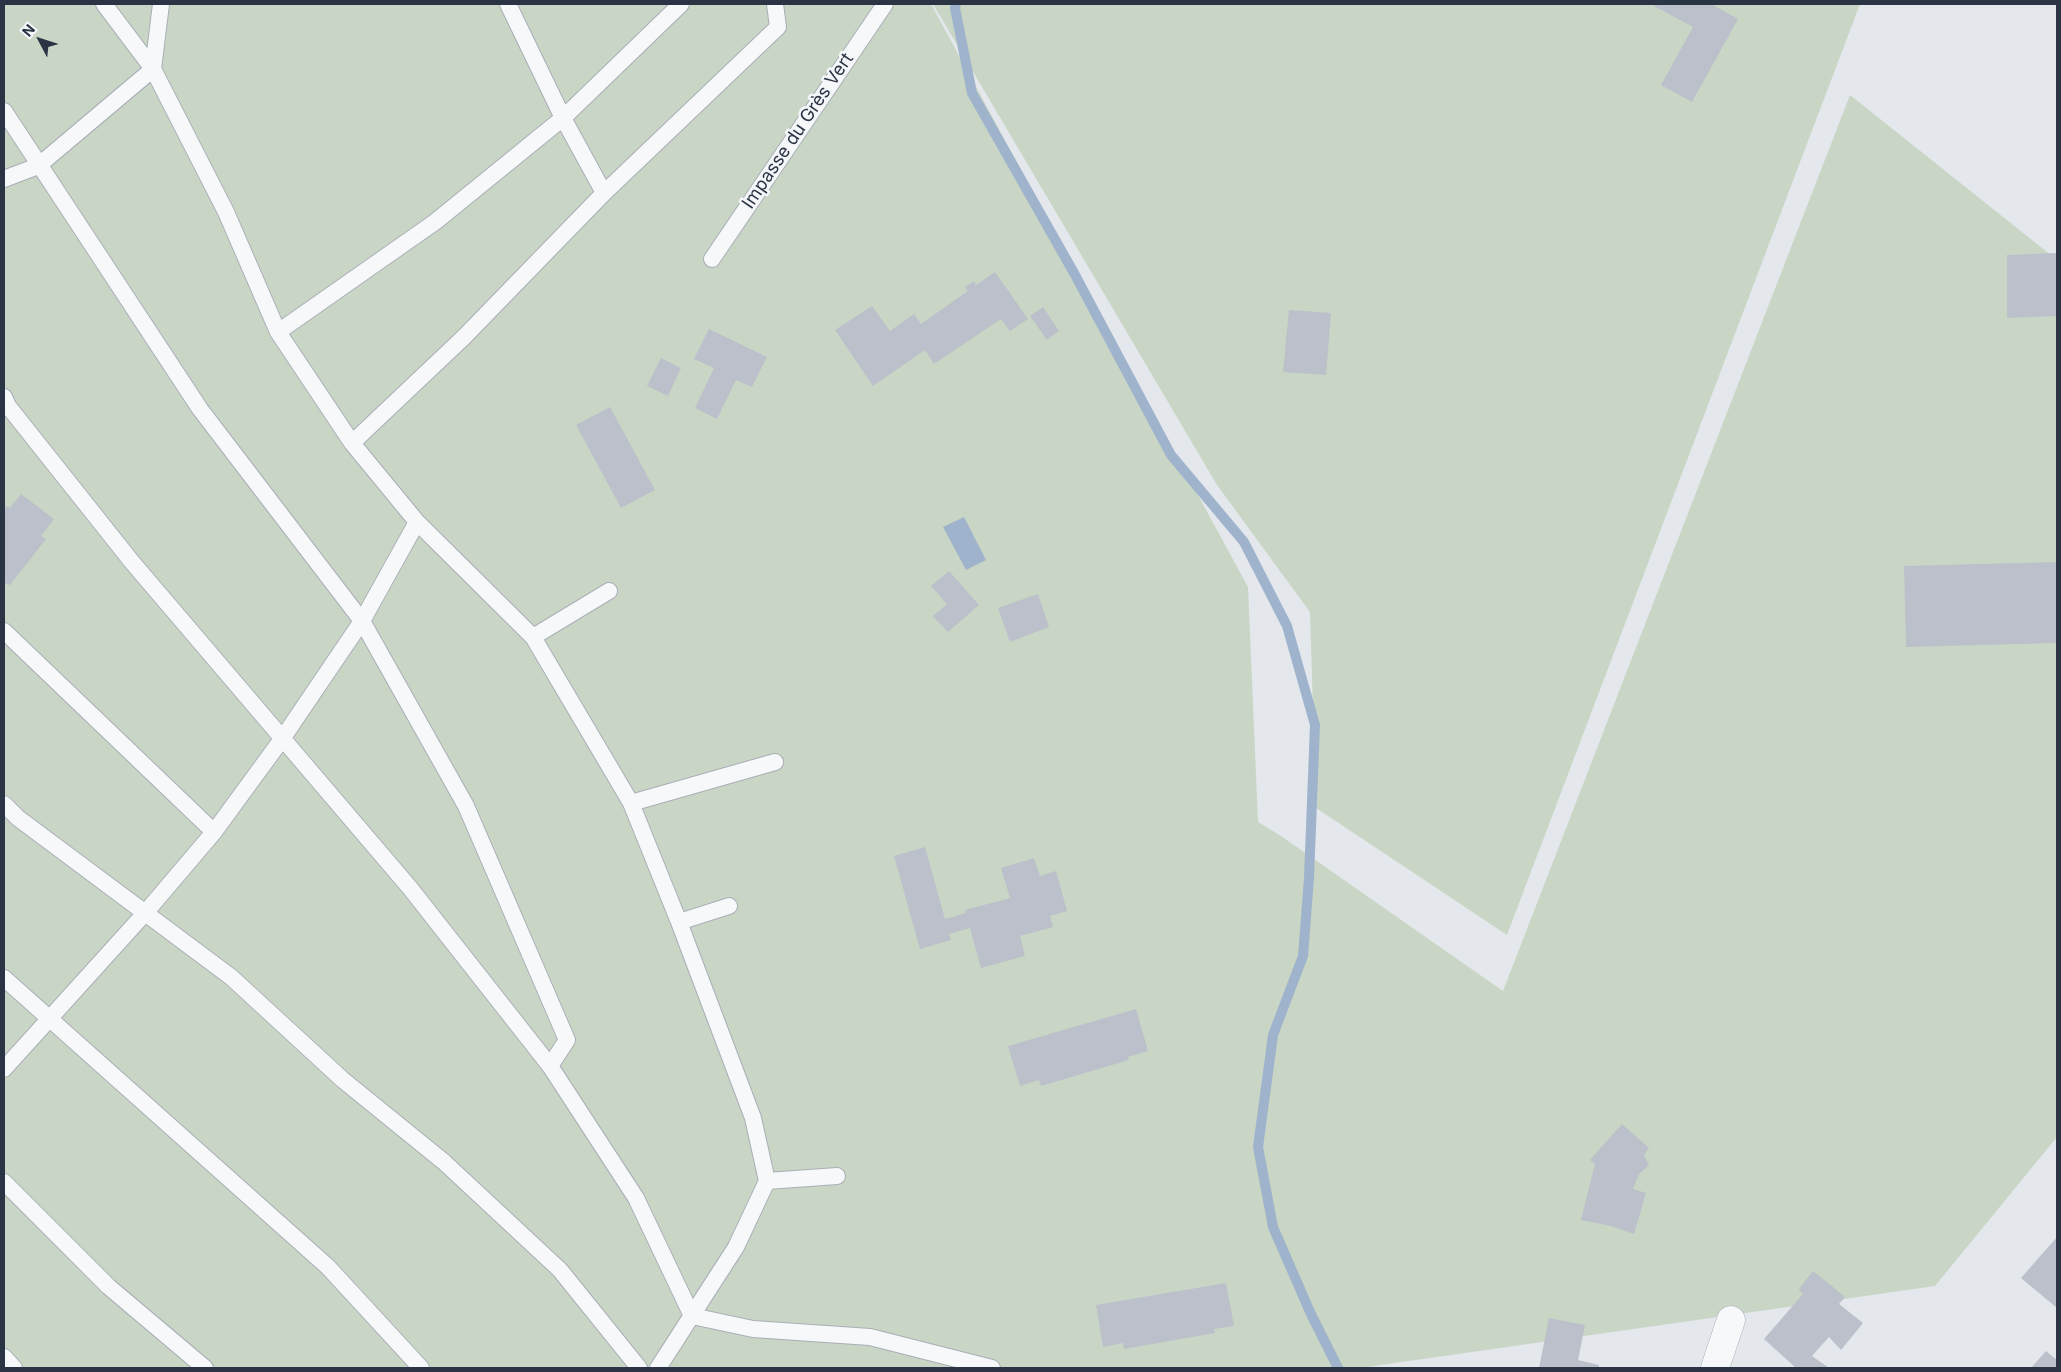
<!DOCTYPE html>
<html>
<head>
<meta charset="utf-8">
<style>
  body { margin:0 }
  #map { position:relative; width:2061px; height:1372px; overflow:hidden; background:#e4e7ec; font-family:Inter,sans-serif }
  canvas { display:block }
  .frame { position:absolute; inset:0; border:5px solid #2b3445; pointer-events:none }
  .north { position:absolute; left:15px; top:15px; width:50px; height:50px; -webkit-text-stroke:4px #f4f6f9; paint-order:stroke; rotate:310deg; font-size:14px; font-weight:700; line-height:20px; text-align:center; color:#2b3445 }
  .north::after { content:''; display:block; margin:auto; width:18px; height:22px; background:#2b3445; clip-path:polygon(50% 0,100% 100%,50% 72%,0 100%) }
</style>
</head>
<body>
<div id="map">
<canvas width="2061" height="1372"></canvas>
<div class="frame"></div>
<div class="north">N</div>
</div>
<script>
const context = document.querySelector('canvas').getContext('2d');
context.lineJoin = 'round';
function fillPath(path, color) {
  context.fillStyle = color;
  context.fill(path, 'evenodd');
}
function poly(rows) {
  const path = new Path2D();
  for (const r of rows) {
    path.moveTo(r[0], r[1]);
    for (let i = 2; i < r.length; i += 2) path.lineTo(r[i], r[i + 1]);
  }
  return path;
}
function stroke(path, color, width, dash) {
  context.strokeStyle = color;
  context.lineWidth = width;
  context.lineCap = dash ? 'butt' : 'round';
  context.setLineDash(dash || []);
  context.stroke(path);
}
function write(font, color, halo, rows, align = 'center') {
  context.font = font + ' Inter,sans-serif';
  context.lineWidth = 5;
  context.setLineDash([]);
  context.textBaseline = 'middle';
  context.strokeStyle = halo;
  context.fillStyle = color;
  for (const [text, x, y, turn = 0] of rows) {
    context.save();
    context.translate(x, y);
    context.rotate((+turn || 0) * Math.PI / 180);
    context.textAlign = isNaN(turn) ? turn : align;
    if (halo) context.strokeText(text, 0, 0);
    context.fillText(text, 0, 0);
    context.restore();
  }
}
fillPath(poly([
  [4,4,931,4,1248,587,1258,822,1281,836,1503,991,1850,95,2057,260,2057,1137,1935,1286,1360,1368,4,1368],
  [933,4,1860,4,1507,935,1316,808,1310,612,1217,485]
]), '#c9d6c5');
fillPath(poly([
  [964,517,986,560,966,570,943,527]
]), '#9fb4cc');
stroke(poly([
  [956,4,955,8,972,93,1074,273,1171,455,1244,542,1287,626,1315,725,1309,878,1303,956,1273,1035,1258,1147,1273,1227,1310,1312,1338,1368]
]), '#9fb4cc', 10);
fillPath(poly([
  [1656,4,1711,4,1738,19,1692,102,1661,85,1693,27,1654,6],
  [2057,253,2057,316,2007,318,2007,255],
  [995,272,1028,319,1010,331,1001,319,934,364,925,350,873,386,835,330,872,306,890,331,914,314,921,324,968,291,965,287,974,281,976,285],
  [1043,307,1059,331,1047,340,1030,316],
  [1289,310,1331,313,1326,375,1283,372],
  [709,329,767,357,752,387,736,380,717,419,695,408,714,368,694,359],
  [661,358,681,368,668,396,647,386],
  [610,407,655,490,621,508,576,425],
  [21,494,54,519,41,536,46,539,10,585,4,583,4,510,7,506,10,508],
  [2057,562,2057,643,1906,647,1904,566],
  [949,571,979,605,948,632,933,616,947,604,931,586],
  [1038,594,1049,627,1010,642,998,608],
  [925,847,945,919,966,913,965,910,1010,898,1001,868,1034,858,1040,876,1056,871,1067,911,1050,916,1053,927,1020,936,1025,956,981,968,970,928,949,934,951,940,920,949,894,856],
  [1136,1009,1148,1051,1128,1057,1129,1060,1041,1086,1039,1080,1020,1086,1008,1046],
  [1622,1124,1649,1148,1644,1155,1649,1165,1639,1174,1633,1189,1646,1193,1634,1234,1611,1226,1581,1220,1595,1164,1590,1160],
  [2057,1237,2057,1308,2021,1278],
  [1813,1271,1845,1297,1839,1304,1863,1323,1841,1350,1829,1337,1812,1356,1829,1368,1796,1368,1764,1339,1803,1294,1799,1289],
  [1226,1283,1234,1326,1214,1329,1215,1333,1124,1349,1123,1343,1103,1347,1096,1305],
  [1549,1318,1585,1325,1578,1360,1599,1365,1599,1368,1539,1368],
  [2046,1351,2057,1360,2057,1368,2031,1368]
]), '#bbc0ca');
const service = poly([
  [508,4,563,118,604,193],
  [4,111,200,409,362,621,466,806,567,1040,550,1066],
  [4,179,38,166,153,69,104,4],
  [712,259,885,4],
  [278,332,435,222,563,118,681,4],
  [4,397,8,406,132,562,410,888,550,1066,636,1198,692,1316,753,1329,870,1337,992,1368],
  [352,443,464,337,604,193,778,27,775,4],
  [417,522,533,637,631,803,679,922,753,1118,767,1181,736,1247,658,1368],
  [4,631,214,832],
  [533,637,609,591],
  [631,803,775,762],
  [4,804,18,818,231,977,343,1080,444,1162,560,1270,639,1368],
  [679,922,729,906],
  [4,978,328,1267,421,1368],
  [4,1069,146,912,214,832,282,739,362,621,417,522,352,443,278,332,226,212,153,69,161,4],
  [767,1181,837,1176],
  [4,1182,109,1287,205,1368],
  [4,1357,14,1368]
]);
const minor = poly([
  [1715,1368,1731,1320]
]);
stroke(service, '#a9aeb7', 18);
stroke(minor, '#a9aeb7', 29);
stroke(service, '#f7f8fa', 16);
stroke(minor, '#f7f8fa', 28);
write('18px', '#2b3445', '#f4f6f9', [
  ["Impasse du Grès Vert",798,131,-56]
]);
</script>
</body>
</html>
